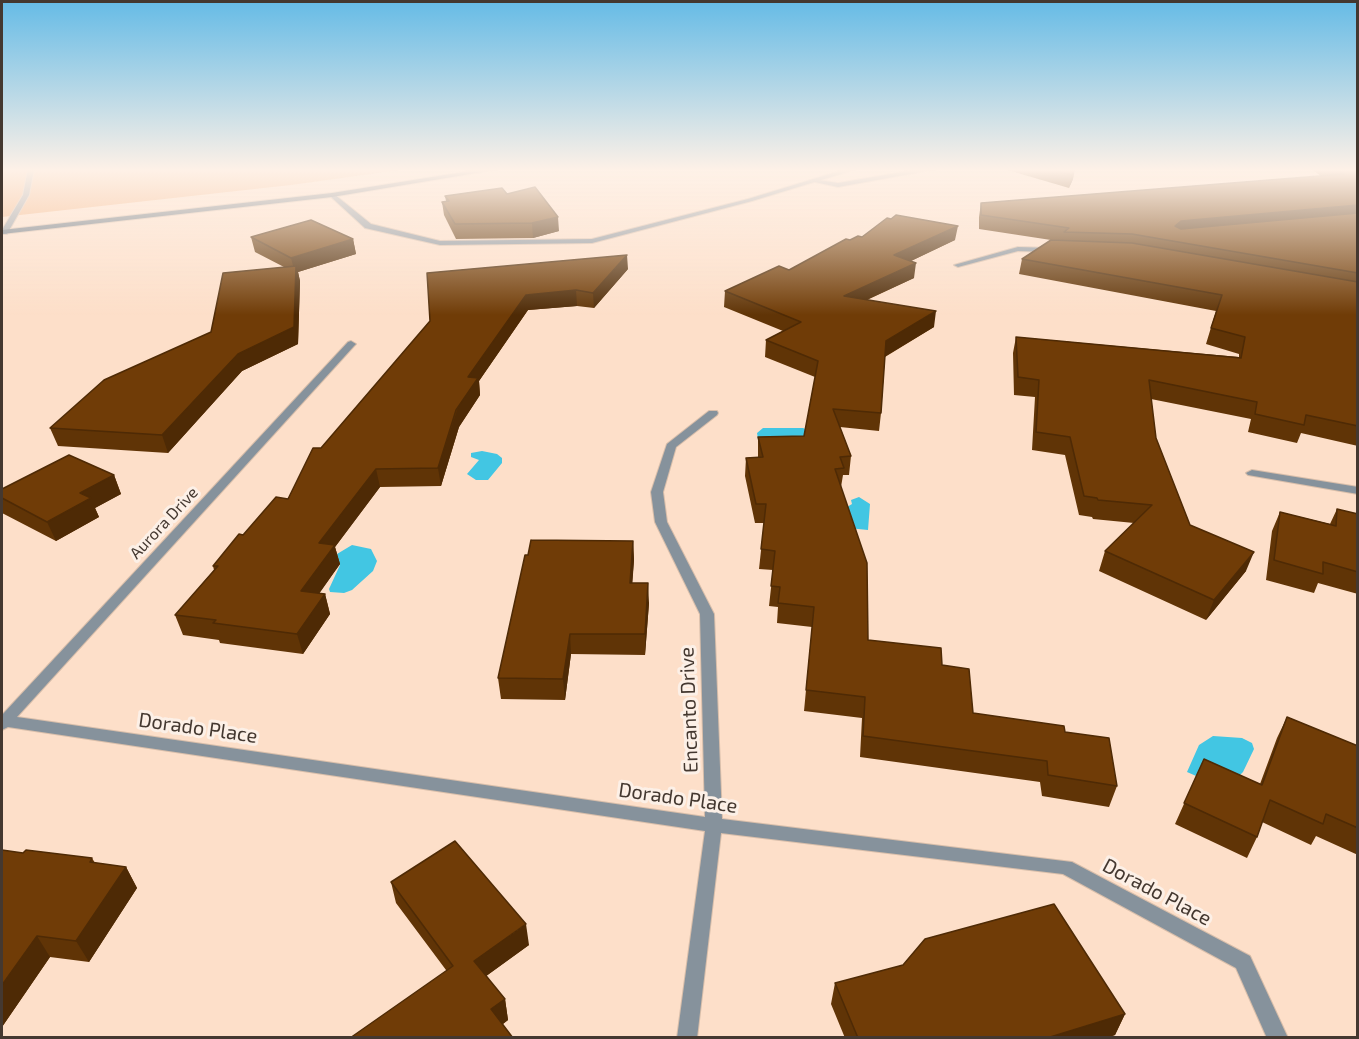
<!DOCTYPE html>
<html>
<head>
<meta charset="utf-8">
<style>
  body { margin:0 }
  #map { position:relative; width:1359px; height:1039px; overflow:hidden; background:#fddfc9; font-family:"Exo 2",sans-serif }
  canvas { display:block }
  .frame { position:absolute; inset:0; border:3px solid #443830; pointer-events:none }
</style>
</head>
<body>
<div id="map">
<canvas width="1359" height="1039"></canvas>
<div class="frame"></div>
</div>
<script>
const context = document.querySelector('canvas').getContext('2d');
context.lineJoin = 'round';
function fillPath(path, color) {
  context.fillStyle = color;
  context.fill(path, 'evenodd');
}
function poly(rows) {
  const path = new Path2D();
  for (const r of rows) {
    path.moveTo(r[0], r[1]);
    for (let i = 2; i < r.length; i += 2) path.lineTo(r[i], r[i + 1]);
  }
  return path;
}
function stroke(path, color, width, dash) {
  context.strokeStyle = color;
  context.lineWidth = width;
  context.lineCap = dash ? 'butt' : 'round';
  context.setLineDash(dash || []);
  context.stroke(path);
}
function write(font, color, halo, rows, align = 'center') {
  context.font = font + ' "Exo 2",sans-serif';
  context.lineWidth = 6;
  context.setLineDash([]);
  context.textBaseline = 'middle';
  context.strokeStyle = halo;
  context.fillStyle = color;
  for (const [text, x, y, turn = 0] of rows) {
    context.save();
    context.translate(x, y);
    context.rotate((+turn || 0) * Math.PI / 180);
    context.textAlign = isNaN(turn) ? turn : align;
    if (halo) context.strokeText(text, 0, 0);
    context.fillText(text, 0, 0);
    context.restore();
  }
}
fillPath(poly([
  [2,169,407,169,291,185,2,217]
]), '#f3ae7a');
fillPath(poly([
  [763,428,803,428,810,431,814,437,758,439,757,433],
  [482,451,497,454,502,458,502,463,488,480,476,480,467,474,479,460,471,457,471,453],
  [859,497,870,504,868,530,848,528,842,510,852,504,851,500],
  [352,545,371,549,377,561,373,571,352,590,344,593,330,592,329,589,340,565,337,554],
  [1213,736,1242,738,1252,743,1254,749,1243,772,1226,789,1187,772,1199,745]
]), '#42c6e3');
const service = poly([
  [920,169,937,169,838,187,810,181,813,179,838,183,920,169]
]);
const minor = poly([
  [28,169,34,169,29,195,7,234,2,234,2,230,23,195,28,169],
  [846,169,857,169,752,201,592,243,440,245,365,228,329,195,334,194,371,224,440,241,592,239,748,199,846,169],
  [1018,247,1051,248,1055,250,1051,252,1018,251,958,267,954,265,1018,247],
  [351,341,356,344,354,346,17,717,705,817,700,614,655,522,651,492,667,444,709,411,717,411,718,413,717,415,676,447,663,492,667,522,714,614,722,819,1072,862,1250,956,1288,1038,1267,1038,1236,968,1063,874,721,833,697,1038,677,1038,705,831,8,727,2,730,2,715,348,342,351,341],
  [1252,470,1358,487,1358,494,1248,475,1246,473,1252,470]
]);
const secondary = poly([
  [482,169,500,169,332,197,2,234,2,230,332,193,482,169]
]);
stroke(service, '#d8beaa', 2);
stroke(minor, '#d8beaa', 2);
stroke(secondary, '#d8beaa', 2);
fillPath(service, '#86929c');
fillPath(minor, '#86929c');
fillPath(secondary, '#596a78');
fillPath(poly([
  [1004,169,1075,169,1073,179,1069,188],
  [1311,169,1358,169,1358,446,1301,433,1297,443,1248,432,1251,419,1151,399,1156,438,1190,525,1246,571,1206,620,1099,571,1105,551,1134,523,1093,519,1092,517,1079,515,1065,455,1032,450,1035,397,1014,395,1013,353,1016,337,1239,357,1239,354,1206,344,1216,311,1019,274,1022,259,1051,240,979,229,979,217,981,203,1321,176],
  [507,194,559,231,533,238,456,239,444,215,442,202,446,201,445,196],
  [251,237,353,239,356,254,298,272,300,281,298,344,242,371,168,453,58,446,50,428,211,332,284,267,255,252],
  [862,237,955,240,911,261,914,278,867,300,934,327,885,357,881,413,879,431,840,427,851,456,849,475,843,475,841,487,868,640,942,665,973,713,1065,732,1117,786,1109,807,1042,796,1040,782,860,757,862,718,804,711,812,627,777,623,778,607,769,606,773,570,759,569,764,523,755,523,745,476,746,458,758,457,758,437,804,436,815,377,765,357,766,340,783,331,724,307,725,291,789,270,850,240],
  [628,269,594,308,577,306,528,310,479,381,480,395,459,427,441,486,380,487,335,547,340,564,319,593,325,594,330,614,303,654,220,643,219,640,183,635,175,615,214,570,213,566,243,535,288,499,321,448,430,321],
  [114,475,121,494,95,508,99,517,56,541,2,513,2,489],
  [1337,509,1358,514,1358,594,1318,583,1314,593,1266,580,1272,531,1280,512,1330,524],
  [633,541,634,560,632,583,649,603,645,655,571,654,565,700,501,699,498,678],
  [1287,717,1358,746,1358,855,1316,836,1311,845,1262,822,1257,837,1247,858,1175,824,1204,759,1260,784,1277,738],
  [23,853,92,858,95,863,126,867,137,888,89,962,50,957,2,1027],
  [391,882,529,945,486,976,505,999,508,1020,503,1024,446,970,396,903],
  [835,983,1125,1014,1115,1035,1106,1038,845,1038,831,1004]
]), '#603406');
fillPath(poly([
  [1074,169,1073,179,1069,188,1072,175],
  [1358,205,1358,218,1177,235,1175,226,1181,221],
  [558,217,559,231,533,238,532,223],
  [958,226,955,240,892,270,894,255],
  [353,239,356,254,298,272,300,281,298,344,242,371,168,453,162,435,295,273,291,258],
  [627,255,628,269,594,308,593,293],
  [916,263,914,278,842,311,844,296],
  [576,290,577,306,528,310,479,381,480,395,459,427,441,486,438,468,468,377,526,295],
  [936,311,934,327,884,357,886,341],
  [376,469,380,487,335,547,340,564,307,611,301,591,319,543],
  [114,475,121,494,95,508,99,517,56,541,47,522,80,493],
  [633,541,634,560,631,603,630,583],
  [1254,552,1246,571,1206,620,1214,600],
  [648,583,649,603,645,655,645,634],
  [325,594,330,614,303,654,297,634],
  [570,634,571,654,565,700,563,679],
  [126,867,137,888,89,962,76,941],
  [526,924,529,945,478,982,474,961],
  [37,936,50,957,2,1027,2,985],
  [505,999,508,1020,495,1030,491,1009],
  [1125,1014,1115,1035,1106,1038,1047,1038]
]), '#4e2a05');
const building = poly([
  [1052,169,1074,169,1072,175,1052,169],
  [1337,169,1358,169,1358,205,1181,221,1175,226,1181,229,1358,213,1358,273,1132,234,1064,232,1069,228,981,215,981,203,1344,174,1337,169],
  [535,187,558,217,532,223,455,224,442,202,449,201,445,196,502,188,507,194,535,187],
  [896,215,958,226,894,255,916,263,844,296,936,311,886,341,881,413,833,409,851,456,840,457,844,468,835,469,867,563,868,640,941,648,942,665,969,669,973,713,1064,726,1065,732,1109,738,1117,786,1048,775,1047,761,863,736,865,697,806,690,814,607,778,603,780,587,771,586,775,551,761,549,766,504,756,504,746,458,763,457,758,437,804,436,818,361,766,340,801,322,725,291,779,266,789,270,846,239,850,240,858,236,862,237,887,218,891,219,896,215],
  [311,220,353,239,291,258,251,237,311,220],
  [1051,240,1132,243,1358,282,1358,426,1306,415,1304,425,1255,414,1257,402,1149,380,1156,438,1190,525,1254,552,1214,600,1105,551,1152,505,1098,500,1097,498,1084,496,1070,437,1036,432,1039,380,1018,377,1016,337,1241,358,1245,337,1211,328,1222,295,1022,259,1051,240],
  [627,255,593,293,576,290,526,295,468,377,478,378,456,410,438,468,376,469,319,543,335,545,301,591,325,594,297,634,213,623,216,620,175,615,218,566,213,566,239,534,243,535,276,497,288,499,313,448,321,448,430,321,427,273,627,255],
  [296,266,294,327,238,354,162,435,50,428,104,380,211,332,223,273,296,266],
  [69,455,114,475,80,493,91,498,47,522,2,498,2,489,69,455],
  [1337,509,1358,514,1358,572,1323,562,1323,574,1274,560,1280,512,1336,526,1337,509],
  [531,540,633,541,630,583,648,583,645,634,570,634,563,679,498,678,525,555,528,555,531,540],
  [1287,717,1358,746,1358,828,1326,814,1323,824,1270,800,1257,837,1184,803,1204,759,1262,785,1287,717],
  [455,841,526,924,474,961,505,999,491,1009,513,1038,350,1038,453,966,391,882,455,841],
  [2,850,23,853,26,850,92,858,90,862,126,867,76,941,37,936,2,985,2,850],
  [1054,904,1125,1014,1047,1038,858,1038,835,983,903,965,925,939,1054,904]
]);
fillPath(building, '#703c07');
stroke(building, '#4e2a05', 1.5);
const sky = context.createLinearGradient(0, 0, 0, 315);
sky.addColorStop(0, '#65bbe6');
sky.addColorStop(0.54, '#fef1e7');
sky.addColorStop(1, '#fef1e700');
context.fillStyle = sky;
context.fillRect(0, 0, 1359, 315);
write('16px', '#443830', '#fcf0e7', [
  ["Aurora Drive",164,523,-47]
]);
write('20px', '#443830', '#fcf0e7', [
  ["Encanto Drive",689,710,-92],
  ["Dorado Place",198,728,8],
  ["Dorado Place",678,798,8],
  ["Dorado Place",1157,892,28]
]);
</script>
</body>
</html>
